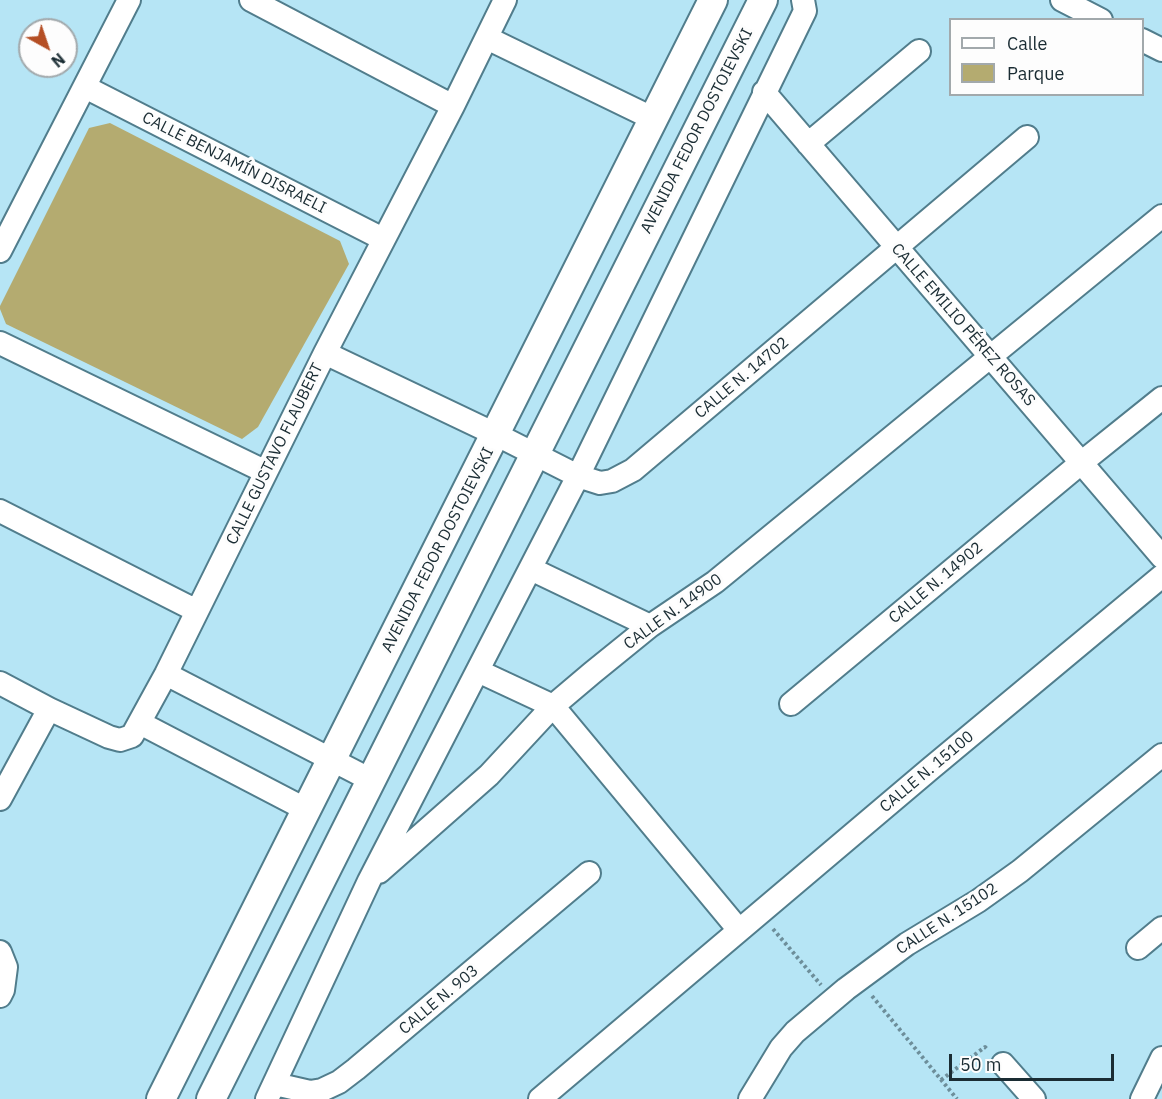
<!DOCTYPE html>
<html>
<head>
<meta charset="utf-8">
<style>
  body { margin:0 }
  #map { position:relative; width:1162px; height:1099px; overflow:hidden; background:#b6e5f5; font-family:"IBM Plex Sans",sans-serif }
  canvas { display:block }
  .legend { position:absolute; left:949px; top:18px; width:195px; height:78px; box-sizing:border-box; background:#fdfdfd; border:2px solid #a2a9ac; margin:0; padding:8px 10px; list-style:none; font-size:18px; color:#1a2c33 }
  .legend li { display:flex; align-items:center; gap:12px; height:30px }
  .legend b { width:30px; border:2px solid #a2a9ac }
  .north { position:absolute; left:18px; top:18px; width:60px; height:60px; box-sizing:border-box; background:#fdfdfd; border:2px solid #a2a9ac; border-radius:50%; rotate:140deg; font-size:16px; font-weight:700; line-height:24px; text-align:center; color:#1a2c33 }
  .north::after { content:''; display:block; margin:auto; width:21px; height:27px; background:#b54f25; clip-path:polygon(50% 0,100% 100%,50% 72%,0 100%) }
  .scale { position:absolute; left:949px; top:1054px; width:165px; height:27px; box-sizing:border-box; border:3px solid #1a2c33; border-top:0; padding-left:8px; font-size:18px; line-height:21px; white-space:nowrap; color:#1a2c33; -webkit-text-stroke:4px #fdfdfd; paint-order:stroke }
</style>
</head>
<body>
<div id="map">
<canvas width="1162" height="1099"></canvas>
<ul class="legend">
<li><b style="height:8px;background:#fff"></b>Calle</li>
<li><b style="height:16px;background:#b4ab70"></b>Parque</li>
</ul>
<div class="north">N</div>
<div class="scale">50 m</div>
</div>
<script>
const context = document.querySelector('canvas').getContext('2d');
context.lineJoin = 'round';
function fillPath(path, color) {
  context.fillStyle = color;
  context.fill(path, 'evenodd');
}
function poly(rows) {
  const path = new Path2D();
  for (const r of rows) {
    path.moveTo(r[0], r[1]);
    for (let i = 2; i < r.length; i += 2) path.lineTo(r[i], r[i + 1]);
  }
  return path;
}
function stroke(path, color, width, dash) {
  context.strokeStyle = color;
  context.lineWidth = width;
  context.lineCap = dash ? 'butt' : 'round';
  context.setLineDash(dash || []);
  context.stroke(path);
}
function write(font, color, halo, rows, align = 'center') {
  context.font = font + ' "IBM Plex Sans",sans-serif';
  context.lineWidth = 6;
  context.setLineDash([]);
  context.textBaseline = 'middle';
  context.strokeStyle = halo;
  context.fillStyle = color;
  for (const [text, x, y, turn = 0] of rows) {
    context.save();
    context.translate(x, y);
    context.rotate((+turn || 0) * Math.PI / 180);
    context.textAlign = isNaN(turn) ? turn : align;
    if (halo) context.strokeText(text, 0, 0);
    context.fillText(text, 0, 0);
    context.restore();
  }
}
fillPath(poly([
  [110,123,340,241,349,264,258,427,242,439,6,324,0,309,0,306,89,128]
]), '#b4ab70');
const minor = poly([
  [251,0,453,106],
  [1062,0,1101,20],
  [487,38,654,119],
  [1142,40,1162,50],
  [85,87,383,239],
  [764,92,1162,557],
  [808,144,919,51],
  [0,251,129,0],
  [0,343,266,472],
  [325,353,495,434,578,476,600,483,612,481,633,470,1027,137],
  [0,511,197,611],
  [531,569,650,626],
  [478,671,553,706,739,930],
  [166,674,371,780],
  [0,683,49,709,109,737,120,740,132,736,166,674,325,353,453,106,505,0],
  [791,704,1081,463,1162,398],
  [140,723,307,810],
  [0,799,49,709],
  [379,872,489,775,553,706,592,673,650,626,715,582,1162,216],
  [1138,948,1162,928],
  [0,952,6,967,3,990,0,996],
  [1003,1064,1034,1099],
  [275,1084,310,1092,322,1090,339,1082,356,1069,589,873],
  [267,1099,369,881,578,476,805,11,803,0],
  [540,1099,930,769,1162,576],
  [750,1099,781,1048,795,1032,846,989,907,944,978,901,1020,871,1162,755],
  [1142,1099,1162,1058]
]);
const major = poly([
  [161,1099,713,0],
  [211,1099,763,0]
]);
stroke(minor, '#517d8c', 26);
stroke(major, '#517d8c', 32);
stroke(poly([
  [773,929,821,985],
  [872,996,957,1099],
  [941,1080,985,1047,988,1050]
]), '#6d8e9a', 4, [3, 3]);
stroke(minor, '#fff', 22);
stroke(major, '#fff', 28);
write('16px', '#1a2c33', '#fdfdfd', [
  ["AVENIDA FEDOR DOSTOIEVSKI",697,131,-63],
  ["CALLE BENJAMÍN DISRAELI",234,163,27],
  ["CALLE EMILIO PÉREZ ROSAS",963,325,49],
  ["CALLE N. 14702",742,378,-40],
  ["CALLE GUSTAVO FLAUBERT",275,454,-64],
  ["AVENIDA FEDOR DOSTOIEVSKI",438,550,-63],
  ["CALLE N. 14902",936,583,-40],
  ["CALLE N. 14900",673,612,-36],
  ["CALLE N. 15100",927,772,-40],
  ["CALLE N. 15102",947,919,-33],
  ["CALLE N. 903",439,1000,-40]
]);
</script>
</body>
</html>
